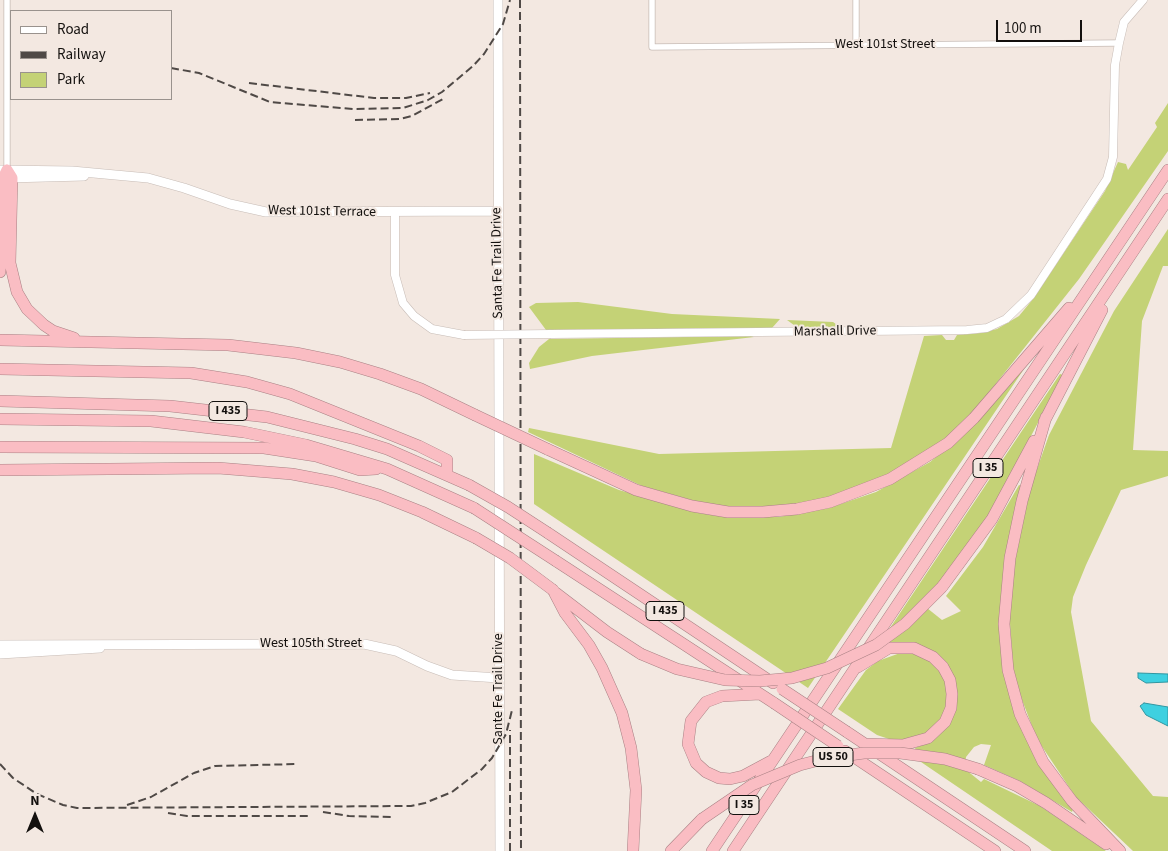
<!DOCTYPE html>
<html>
<head>
<meta charset="utf-8">
<style>
  body { margin:0 }
  #map { position:relative; width:1168px; height:851px; overflow:hidden; background:#f3e8e1; font-family:"Source Sans 3",sans-serif }
  canvas { display:block }
  .legend { position:absolute; left:10px; top:10px; width:162px; height:90px; box-sizing:border-box; background:#f3e8e1; border:1px solid #99928d; margin:0; padding:6px 9px; list-style:none; font-size:15px; color:#13100e }
  .legend li { display:flex; align-items:center; gap:10px; height:25px }
  .legend b { width:25px; border:1px solid #99928d }
  .north { position:absolute; left:10px; top:791px; width:50px; height:50px; -webkit-text-stroke:4px #f3e8e1; paint-order:stroke; rotate:0deg; font-size:14px; font-weight:700; line-height:20px; text-align:center; color:#13100e }
  .north::after { content:''; display:block; margin:auto; width:18px; height:22px; background:#13100e; clip-path:polygon(50% 0,100% 100%,50% 72%,0 100%) }
  .scale { position:absolute; left:996px; top:20px; width:86px; height:22px; box-sizing:border-box; border:2px solid #13100e; border-top:0; padding-left:6px; font-size:15px; line-height:18px; white-space:nowrap; color:#13100e; -webkit-text-stroke:4px #f3e8e1; paint-order:stroke }
</style>
</head>
<body>
<div id="map">
<canvas width="1168" height="851"></canvas>
<ul class="legend">
<li><b style="height:6px;background:#fff"></b>Road</li>
<li><b style="height:6px;background:#4f4946"></b>Railway</li>
<li><b style="height:14px;background:#c4d276"></b>Park</li>
</ul>
<div class="north">N</div>
<div class="scale">100 m</div>
</div>
<script>
const context = document.querySelector('canvas').getContext('2d');
context.lineJoin = 'round';
function fillPath(path, color) {
  context.fillStyle = color;
  context.fill(path, 'evenodd');
}
function poly(rows) {
  const path = new Path2D();
  for (const r of rows) {
    path.moveTo(r[0], r[1]);
    for (let i = 2; i < r.length; i += 2) path.lineTo(r[i], r[i + 1]);
  }
  return path;
}
function stroke(path, color, width, dash) {
  context.strokeStyle = color;
  context.lineWidth = width;
  context.lineCap = dash ? 'butt' : 'round';
  context.setLineDash(dash || []);
  context.stroke(path);
}
function write(font, color, halo, rows, align = 'center') {
  context.font = font + ' "Source Sans 3",sans-serif';
  context.lineWidth = 4;
  context.setLineDash([]);
  context.textBaseline = 'middle';
  context.strokeStyle = halo;
  context.fillStyle = color;
  for (const [text, x, y, turn = 0] of rows) {
    context.save();
    context.translate(x, y);
    context.rotate((+turn || 0) * Math.PI / 180);
    context.textAlign = isNaN(turn) ? turn : align;
    if (halo) context.strokeText(text, 0, 0);
    context.fillText(text, 0, 0);
    context.restore();
  }
}
fillPath(poly([
  [1168,103,1168,151,1079,279,975,410,946,438,900,470,861,488,813,501,771,507,727,507,705,504,642,486,528,432,529,428,659,454,891,448,924,336,942,335,946,340,954,340,957,335,980,333,997,329,1019,316,1033,299,1105,191,1118,162,1126,164,1128,170,1157,127,1155,123],
  [1168,229,1168,266,1163,266,1142,321,1133,450,1168,451,1168,476,1121,490,1086,565,1073,597,1071,612,1091,721,1153,796,1168,797,1168,851,1133,851,1075,796,1037,739,1019,692,1013,667,1009,609,1011,580,1030,489,1049,435,1114,311],
  [578,302,672,314,780,319,772,328,546,330,529,307,536,303],
  [787,320,833,322,840,327,798,328],
  [751,336,754,337,592,356,530,369,529,363,539,347,549,339],
  [1024,369,808,688,534,504,534,454,619,490,699,513,725,517,779,517,829,508,876,492,930,462,946,449],
  [1060,374,1063,375,989,516,976,536,922,604,942,620,961,611,946,596,983,547,1019,485,1022,486,1000,623,1039,765,1073,809,1072,812,1020,781,984,765,991,745,981,744,974,747,966,757,965,769,981,782,984,779,1040,806,1106,851,1052,851,921,762,915,748,927,743,956,697,934,653,882,646,886,634],
  [903,652,911,653,933,662,942,673,947,686,948,700,941,722,925,736,895,741,877,735,838,709,866,670,878,661]
]), '#c4d276');
const water = poly([
  [1138,673,1168,674,1168,682,1146,683,1138,678,1138,673],
  [1144,703,1168,707,1168,726,1146,715,1140,706,1144,703]
]);
fillPath(water, '#3ed0e0');
stroke(water, '#3196a1', 1);
const minor = poly([
  [652,0,652,47,1119,43],
  [856,45,856,0],
  [7,170,7,0]
]);
const tertiary = poly([
  [395,212,395,275,403,303,414,316,432,329,464,335],
  [551,334,967,330,987,328,1006,319,1031,295,1107,179,1113,157,1115,65,1119,43,1124,22,1143,0]
]);
const secondary = poly([
  [498,0,500,851],
  [0,170,72,171,148,178,184,188,230,204,266,212,497,211],
  [8,178,84,176],
  [0,645,364,644,396,651,427,666,452,675,499,678],
  [0,654,100,648]
]);
const motorway = poly([
  [7,170,12,178,10,263,17,292,27,309,44,325,53,331,74,338],
  [0,272,3,178,7,170],
  [0,340,228,345,296,353,340,362,380,374,421,389,475,415],
  [0,369,191,373,247,382,290,394,419,446,447,460,447,475],
  [0,401,170,406,267,417,355,439,387,449,469,485],
  [1046,417,1022,501,1010,558,1004,624,1008,670,1020,714,1043,762,1072,801,1120,851],
  [0,419,151,421,244,432,306,445,387,469,474,508],
  [1044,422,1102,310],
  [0,447,264,448,316,456,360,470,376,469],
  [547,449,636,490,692,506,728,512,763,512,797,509,830,502,890,479,948,443,974,418,1069,308],
  [0,470,218,468,292,474,334,482,379,495,422,512,476,538],
  [548,533,773,683],
  [556,561,774,703],
  [942,587,992,519,1034,441],
  [553,590,565,613,589,645,602,668,622,713,631,748,636,790,633,851],
  [556,593,607,632,641,654],
  [858,667,889,648,914,648,933,657,943,667,950,680,952,694,951,708,945,722,928,738,903,745,864,744],
  [760,694,722,696,706,702,691,721,688,744,696,763,706,772,719,778,730,779,743,776,771,761],
  [847,732,1025,851],
  [845,751,995,851],
  [978,769,1017,786,1046,803,1106,844],
  [671,851,702,819],
  [712,851,1168,170],
  [733,851,1168,199]
]);
stroke(minor, '#c7bcb6', 7);
stroke(tertiary, '#c7bcb6', 9);
stroke(secondary, '#c7bcb6', 10);
stroke(motorway, '#a98084', 12);
stroke(minor, '#fff', 5.5);
stroke(tertiary, '#fff', 8);
stroke(secondary, '#fff', 9);
stroke(motorway, '#fabdc3', 11);
stroke(poly([
  [520,0,521,851],
  [171,68,199,73,270,102,354,109,403,108,428,100,442,92,473,66,484,54,503,24,510,0],
  [249,83,374,98,406,98,430,93],
  [355,120,400,119,412,116,443,99],
  [0,764,13,778,37,794,63,805,77,808,411,806,425,803,452,792,482,769,492,758,506,734,512,710],
  [127,805,151,797,194,773,215,766,298,764],
  [323,812,349,816,391,817],
  [168,813,187,816,309,816],
  [510,851,510,730]
]), '#4f4946', 2, [8, 4]);
const tertiaryBridge = poly([
  [464,335,551,334]
]);
const motorwayBridge = poly([
  [475,415,547,449],
  [469,485,508,507,548,533],
  [474,508,556,561],
  [476,538,510,558,553,590],
  [641,654,677,669,725,680,760,681,792,678,827,668,876,645,905,624,942,587],
  [782,689,847,732],
  [774,703,838,746],
  [702,819,752,785,800,765,827,758,864,753,900,753,945,759,978,769]
]);
stroke(tertiaryBridge, '#c7bcb6', 9, []);
stroke(motorwayBridge, '#a98084', 12, []);
stroke(tertiaryBridge, '#fff', 8);
stroke(motorwayBridge, '#fabdc3', 11);
for (const [x, y, w] of [
  [228,411,38],
  [988,468,30],
  [665,611,38],
  [833,757,40],
  [744,805,30]
]) {
  const box = new Path2D();
  box.roundRect(x - w / 2, y - 9.5, w, 19, 4);
  context.fillStyle = '#f3e8e1';
  context.fill(box);
  stroke(box, '#13100e', 1);
}
write('bold 12px', '#13100e', null, [
  ["I 435",228,411],
  ["I 35",988,468],
  ["I 435",665,611],
  ["US 50",833,757],
  ["I 35",744,805]
]);
write('14px', '#13100e', '#f3e8e1', [
  ["West 101st Street",885,45],
  ["West 101st Terrace",322,212,1],
  ["Santa Fe Trail Drive",498,263,-91],
  ["Marshall Drive",835,332,-1],
  ["West 105th Street",311,644],
  ["Sante Fe Trail Drive",499,689,-90]
]);
</script>
</body>
</html>
